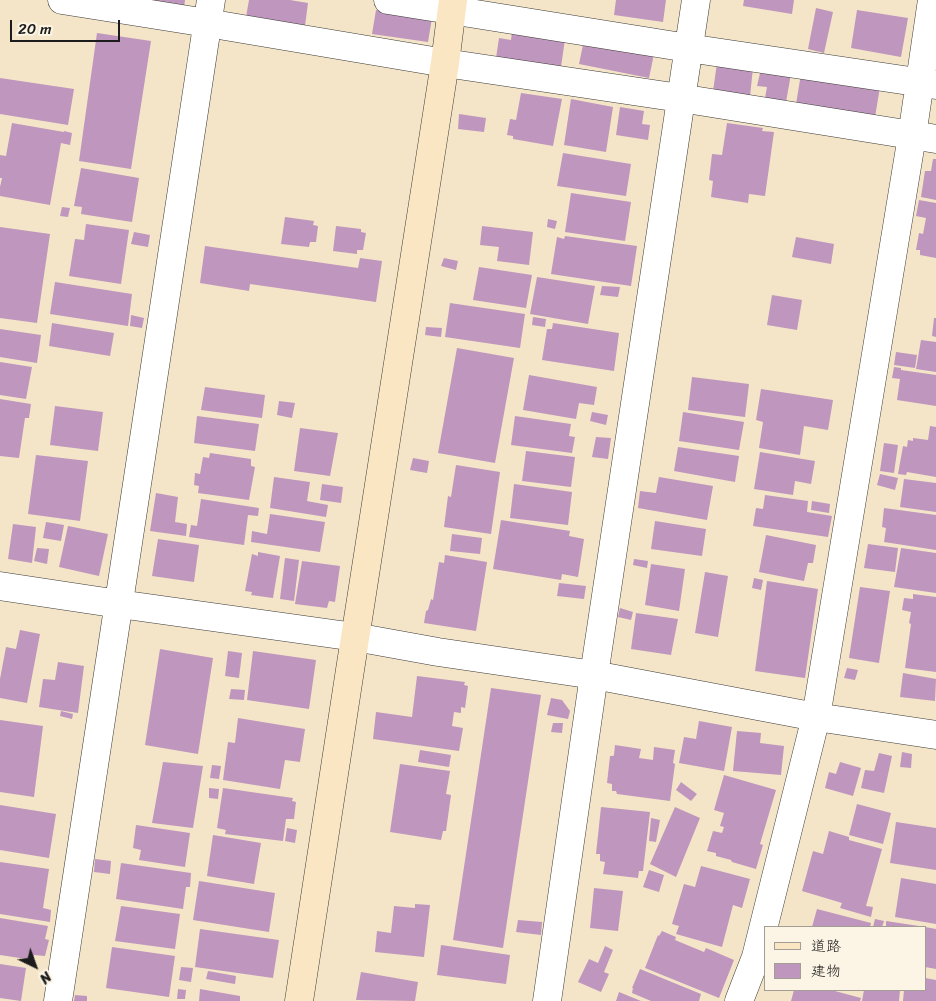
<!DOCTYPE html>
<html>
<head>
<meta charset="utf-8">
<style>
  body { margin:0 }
  #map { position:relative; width:936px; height:1001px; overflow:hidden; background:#f4e5c9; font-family:Sriracha,"Klee One",sans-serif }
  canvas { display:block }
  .legend { position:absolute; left:764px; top:926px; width:162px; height:65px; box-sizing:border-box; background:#fcf5e5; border:1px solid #a29e95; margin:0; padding:6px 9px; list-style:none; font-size:15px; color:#1c1c1c }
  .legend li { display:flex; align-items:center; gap:10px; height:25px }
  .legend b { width:25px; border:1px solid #a29e95 }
  .north { position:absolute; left:10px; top:941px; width:50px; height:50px; -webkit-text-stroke:4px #fcf5e5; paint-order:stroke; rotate:138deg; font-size:14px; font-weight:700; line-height:20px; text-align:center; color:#1c1c1c }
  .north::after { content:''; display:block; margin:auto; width:18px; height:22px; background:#1c1c1c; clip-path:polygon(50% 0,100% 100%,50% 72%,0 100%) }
  .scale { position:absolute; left:10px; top:20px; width:110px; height:22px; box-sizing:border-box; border:2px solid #1c1c1c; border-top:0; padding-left:6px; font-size:15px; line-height:18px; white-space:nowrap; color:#1c1c1c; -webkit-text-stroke:4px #fcf5e5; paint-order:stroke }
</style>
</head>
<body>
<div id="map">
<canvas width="936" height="1001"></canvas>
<ul class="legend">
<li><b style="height:6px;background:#fbe6c4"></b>道路</li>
<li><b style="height:14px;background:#bf96bd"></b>建物</li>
</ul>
<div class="north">N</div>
<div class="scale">20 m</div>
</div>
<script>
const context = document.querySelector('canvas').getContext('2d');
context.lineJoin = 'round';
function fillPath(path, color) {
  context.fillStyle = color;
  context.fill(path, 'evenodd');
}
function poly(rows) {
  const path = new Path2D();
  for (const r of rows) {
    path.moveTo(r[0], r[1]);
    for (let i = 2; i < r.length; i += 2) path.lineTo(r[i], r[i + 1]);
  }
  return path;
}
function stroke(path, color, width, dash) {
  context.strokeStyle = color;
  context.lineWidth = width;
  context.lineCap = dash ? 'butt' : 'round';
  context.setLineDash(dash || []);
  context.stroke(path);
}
fillPath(poly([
  [150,0,185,0,184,8,149,2],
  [249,0,290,0,308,3,305,26,246,17],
  [616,0,666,0,663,22,614,15],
  [744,0,794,0,792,14,743,6],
  [816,8,833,12,824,53,808,49],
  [376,10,432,18,428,42,372,34],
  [857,10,908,18,901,57,851,48],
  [512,32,565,39,561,67,496,58,499,38,511,40],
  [97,33,151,41,131,169,79,161],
  [584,40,654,54,649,78,579,64],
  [717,63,753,68,750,96,713,91],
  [761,69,791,74,786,102,765,98,767,87,757,86],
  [801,74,880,87,875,117,796,104],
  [0,78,74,89,68,125,0,114],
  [521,93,562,99,553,146,513,139,513,136,507,135,510,119,516,120],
  [571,99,613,107,606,152,564,145],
  [620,107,644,111,642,124,650,125,648,140,616,135],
  [459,114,486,118,484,132,458,129],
  [12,123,64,132,64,131,72,133,70,145,61,143,50,205,0,196,0,187,2,178,0,178,0,155,6,156],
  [727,123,763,128,762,131,774,132,765,196,749,194,748,203,711,197,713,181,709,180,712,154,722,155],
  [563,153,631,164,626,196,557,186],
  [933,159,936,159,936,200,921,197,925,171,931,171],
  [81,168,139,178,132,222,81,214,82,207,74,206],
  [571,193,631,202,625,241,565,232],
  [919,200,936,203,936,258,920,255,920,250,916,250,919,233,923,234,926,218,916,216],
  [62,207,70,208,68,217,60,216],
  [285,217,314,221,313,225,318,226,316,242,310,242,309,247,281,244],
  [548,219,557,221,555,229,547,227],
  [86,224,129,230,121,284,69,276,75,239,84,240],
  [336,226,361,229,361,232,366,233,363,250,357,250,357,254,333,251],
  [482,226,533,232,529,265,497,261,499,247,480,245],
  [0,227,50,234,37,323,0,318],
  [134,232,150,235,148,247,131,244],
  [565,236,637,246,631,286,551,274,557,237,564,239],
  [796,237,834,244,831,264,792,257],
  [205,246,358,268,360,258,382,261,376,302,250,284,249,291,200,283],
  [444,258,458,261,456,270,441,266],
  [479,267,532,275,526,308,473,300],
  [537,277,595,286,588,324,530,314],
  [55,282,132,294,128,326,50,314],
  [602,286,620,287,618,297,600,295],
  [772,295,802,300,797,330,767,325],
  [450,303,525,314,520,348,445,337],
  [131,315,144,318,142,328,130,326],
  [533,317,546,319,545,327,532,325],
  [934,318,936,318,936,337,932,336],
  [52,323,114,333,110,356,49,346],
  [553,323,619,333,614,371,542,360,547,329,552,329],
  [426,327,442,328,441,337,425,335],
  [0,329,41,335,37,363,0,357],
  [921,340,936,342,936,372,916,369],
  [457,348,514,358,495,463,438,453],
  [896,352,917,355,915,368,894,365],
  [0,362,32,367,26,399,0,395],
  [894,367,901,368,901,370,936,375,936,406,897,400,900,379,892,378],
  [529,375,597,387,594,405,579,403,576,419,523,410],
  [692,377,749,384,745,417,688,410],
  [205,387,265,395,262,418,201,410],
  [761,389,833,400,828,430,804,426,800,455,759,448,763,422,756,420],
  [0,399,31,404,29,418,25,418,19,458,0,456],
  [279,401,295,403,292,418,277,415],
  [55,406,103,412,98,451,50,445],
  [592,412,608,415,606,425,590,421],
  [683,412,744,422,739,450,679,441],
  [197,416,259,424,255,451,194,443],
  [515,416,571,424,569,436,575,437,572,453,511,445],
  [930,426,936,427,936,477,907,472,906,475,898,474,903,446,907,447,908,440,913,441,913,438,928,440],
  [300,428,338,433,330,476,294,471],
  [596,437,611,438,608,459,592,457],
  [884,443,898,445,894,473,880,471],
  [678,447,739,456,735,482,674,471],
  [526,451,575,457,571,487,522,481],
  [760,452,815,461,811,484,795,481,793,495,754,489],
  [210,453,251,459,251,466,255,467,249,500,198,493,199,486,194,485,195,473,200,474,203,457,209,458],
  [36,455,88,461,80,521,28,514],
  [413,458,429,461,427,473,410,470],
  [456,465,500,472,491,534,444,527,448,496,451,497],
  [880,474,898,478,895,490,877,485],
  [274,477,310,482,307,501,328,505,326,517,270,508],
  [659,477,713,486,707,520,638,508,640,491,656,493],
  [904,479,936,483,936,512,900,507],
  [322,484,343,487,341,503,320,500],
  [514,484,572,492,568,525,510,518],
  [156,493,178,497,175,522,187,524,186,536,150,531],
  [765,495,808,501,807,512,832,516,828,537,753,526,756,508,763,509],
  [201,499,259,508,258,516,248,515,244,545,189,537,191,525,197,526],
  [812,501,830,504,829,513,811,510],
  [884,508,936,515,936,550,884,542,886,528,882,527],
  [270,514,325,522,320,552,251,542,252,531,267,534],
  [501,520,570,531,569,536,584,539,578,577,562,574,561,580,493,569],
  [655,521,706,529,702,556,651,549],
  [46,522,64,525,61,541,43,538],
  [13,524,36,527,32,563,8,559],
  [68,526,108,534,99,576,59,567],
  [452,534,482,538,480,554,450,551],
  [766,535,816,545,813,563,808,563,804,581,759,572],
  [158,539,199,545,194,582,152,576],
  [868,544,898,548,895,572,864,568],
  [37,548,49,549,47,564,34,561],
  [901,548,936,553,936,593,894,587],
  [258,552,280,556,273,598,251,595,252,592,245,591,252,554,258,556],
  [445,555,487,562,476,631,424,623,426,611,428,610,431,599,433,600,439,562,444,563],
  [285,558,299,560,294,601,280,599],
  [634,559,648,561,647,568,633,565],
  [302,561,340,566,335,602,329,601,327,608,295,604],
  [651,564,685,569,679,611,645,605],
  [705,572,728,576,718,637,695,633],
  [754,578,763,580,761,590,752,588],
  [767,581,818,589,805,678,755,671],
  [559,583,586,586,584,599,557,596],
  [860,587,890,591,879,663,849,658],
  [913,594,936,597,936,672,905,668,911,624,909,623,911,612,902,610,904,598,913,599],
  [620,608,633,612,631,620,618,617],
  [636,613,678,619,671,655,631,649],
  [20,630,40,634,27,703,0,698,0,679,6,647,16,649],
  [160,649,213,658,198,754,145,745],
  [228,651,242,653,239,678,225,676],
  [253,651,316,660,309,709,247,700],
  [58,662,84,666,78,713,39,707,43,679,55,680],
  [847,668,858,670,855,680,844,678],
  [903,673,936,679,935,701,900,697],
  [417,676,465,682,464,685,468,686,465,708,461,707,461,713,454,712,452,726,463,728,459,751,373,739,376,712,412,717],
  [491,688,541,695,503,948,453,940],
  [231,689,245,690,244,700,229,699],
  [551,698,562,700,570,711,568,719,547,715],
  [61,711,73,714,72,719,60,716],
  [238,718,305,729,300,762,285,760,280,789,223,780,228,742,235,743],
  [0,720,43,726,34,797,0,792],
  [699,721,732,727,724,771,679,763,684,737,696,739],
  [553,723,563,723,562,733,551,732],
  [737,731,761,733,760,743,784,746,781,775,733,771],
  [615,745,641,749,639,758,653,760,654,747,675,750,673,763,675,764,670,801,617,794,616,791,612,791,612,784,607,783,610,756,613,756,614,755],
  [420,750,451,755,449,767,418,762],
  [902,752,912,754,911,768,900,767],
  [879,753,892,756,884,793,861,788,865,770,874,771],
  [163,762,203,766,193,828,152,823],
  [840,762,861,768,853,796,825,788,829,772,836,774],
  [400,764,450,771,446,794,451,795,446,831,443,831,441,840,390,832],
  [212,765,221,766,219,779,210,778],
  [724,775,776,790,760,844,763,845,756,869,732,862,731,860,716,856,716,853,707,851,713,831,722,833,724,827,720,826,724,813,714,810],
  [681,782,697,794,691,801,676,790],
  [209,788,219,789,218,799,209,798],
  [223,788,293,798,292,801,296,802,294,819,286,819,283,841,225,834,226,830,217,828],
  [857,804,891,813,883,844,849,835],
  [0,805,56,814,49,858,0,850],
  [601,807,650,812,643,871,639,871,638,878,603,874,605,862,600,861,600,854,596,854],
  [675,807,700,818,676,877,650,864],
  [651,818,660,820,656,842,649,841],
  [896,822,936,828,936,870,890,863],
  [136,825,190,833,185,867,139,860,141,850,133,848],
  [287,828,297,830,295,843,285,841],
  [829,831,849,837,849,840,882,849,866,906,873,907,871,917,840,908,842,903,802,891,813,851,823,854],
  [213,835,261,843,254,884,207,876],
  [95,859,111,861,110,874,94,872],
  [0,862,49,869,43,908,51,910,50,922,0,914],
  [121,863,191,873,190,887,186,887,183,909,116,899],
  [701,866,750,879,742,908,733,905,722,947,676,934,679,926,672,924,684,884,695,887],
  [649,870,664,875,659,892,643,887],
  [901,878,936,884,936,924,895,917],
  [199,881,275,893,269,932,193,920],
  [594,888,623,891,618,931,590,928],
  [415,904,430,905,424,957,375,952,377,931,391,933,394,906,415,908],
  [121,906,180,914,175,949,115,941],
  [817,909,871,923,870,927,812,927],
  [0,918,48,926,45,939,49,940,45,956,34,955,33,960,0,955],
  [875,919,884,921,882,927,873,927],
  [518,920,542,922,541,935,516,932],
  [886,921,919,926,919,927,886,927],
  [925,927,936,929,936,969,925,967],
  [200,929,279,940,273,978,195,967],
  [662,931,676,937,675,940,704,952,706,948,734,960,719,998,645,968,658,935,659,936],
  [441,945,510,955,506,984,437,975],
  [605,946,613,950,604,972,609,974,601,992,578,982,589,959,598,963],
  [112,947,175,956,169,997,106,988],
  [0,964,26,968,21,1001,0,998],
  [181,967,193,968,191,982,179,980],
  [640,969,701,994,699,1001,651,1001,632,993,633,988,632,988],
  [208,971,236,976,235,984,206,979],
  [361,972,418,982,415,1001,356,1000],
  [925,978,936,980,936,1001,903,1001,904,990,925,990],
  [178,989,186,990,185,999,177,999],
  [200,989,240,996,240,1001,199,1001],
  [794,990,831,990,861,998,860,1001,791,1001],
  [864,990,900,990,899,1001,862,1001],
  [619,992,641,1001,616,1001],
  [75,995,87,996,87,1001,74,1001]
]), '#bf96bd');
const street = poly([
  [62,0,207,23,445,63,680,98,936,139],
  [388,0,688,48,936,85],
  [0,586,119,604,355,637,438,652,594,675,816,717,936,735],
  [58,1001,211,0],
  [547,1001,594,675,696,0],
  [739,1001,756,957,816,717,912,136,932,0]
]);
const secondary = poly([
  [299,1001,350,670,445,63,453,0]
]);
stroke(street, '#3c3a36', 29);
stroke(secondary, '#3c3a36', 29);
stroke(street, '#fff', 28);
stroke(secondary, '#fbe6c4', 28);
</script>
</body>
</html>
